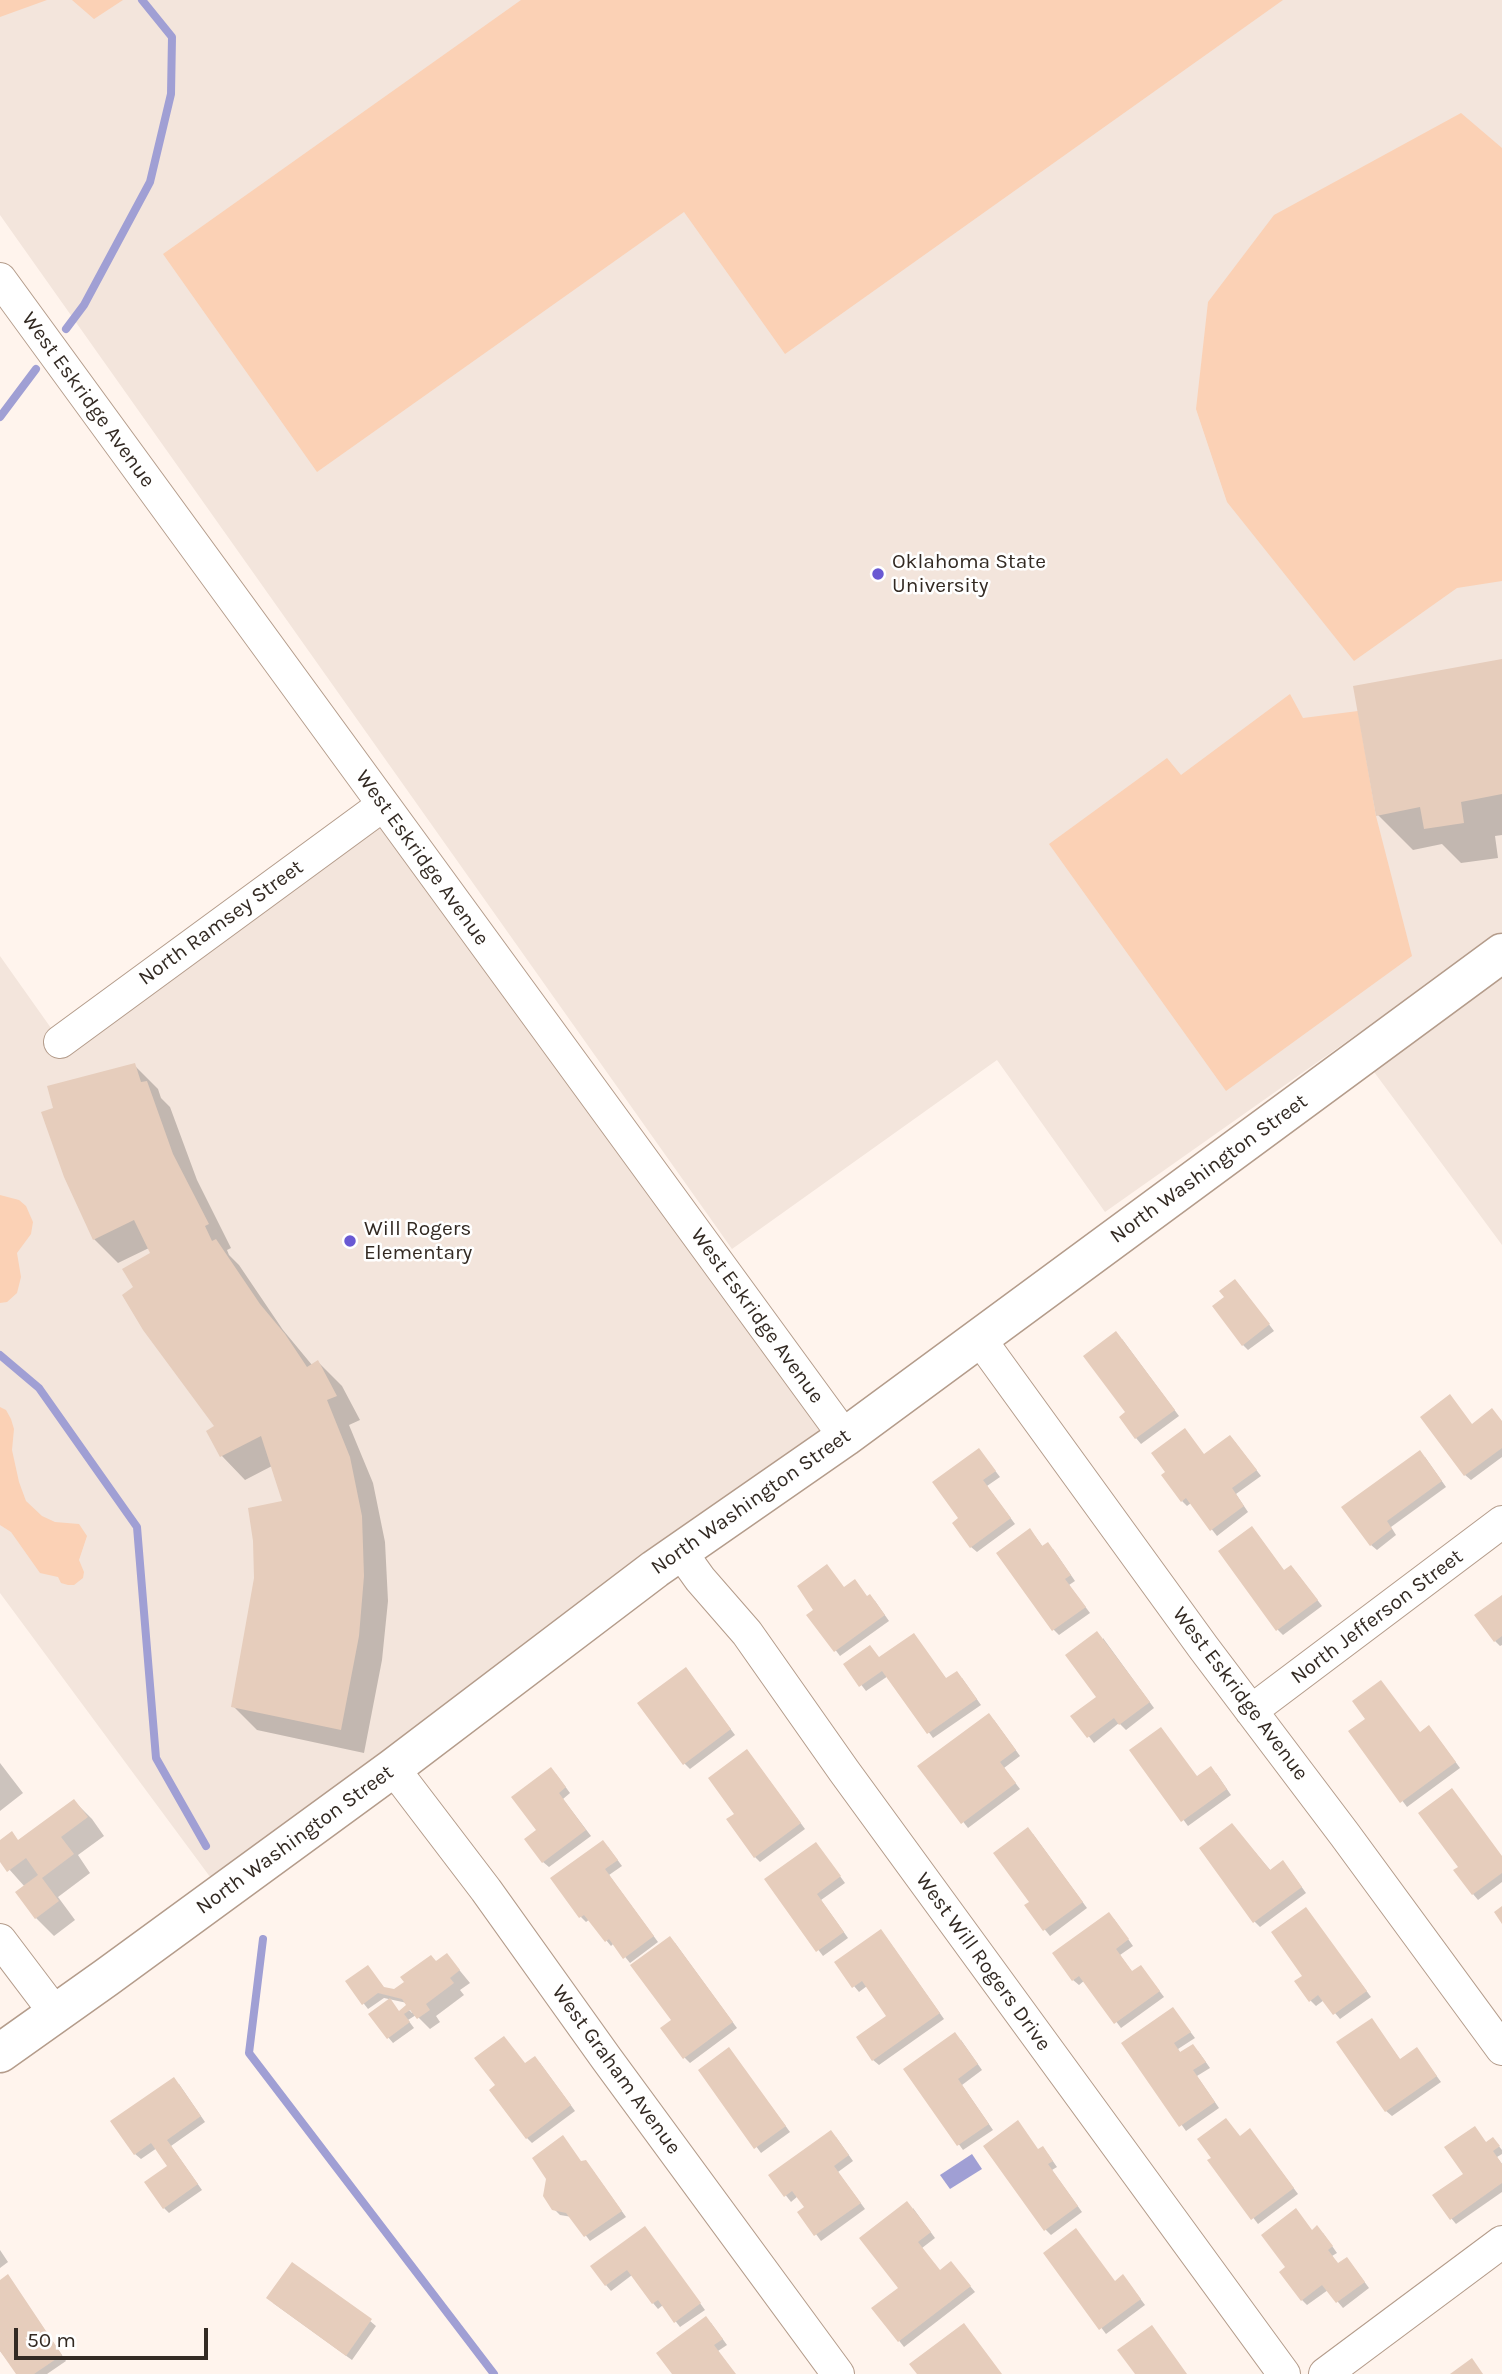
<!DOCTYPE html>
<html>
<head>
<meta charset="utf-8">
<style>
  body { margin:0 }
  #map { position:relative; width:1502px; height:2374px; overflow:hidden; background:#fff4ed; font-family:Karla,sans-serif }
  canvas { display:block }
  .scale { position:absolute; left:14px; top:2328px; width:194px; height:32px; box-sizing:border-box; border:4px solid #332a23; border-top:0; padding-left:9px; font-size:21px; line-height:24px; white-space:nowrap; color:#332a23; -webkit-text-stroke:5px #fff; paint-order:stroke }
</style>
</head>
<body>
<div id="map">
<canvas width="1502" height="2374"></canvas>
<div class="scale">50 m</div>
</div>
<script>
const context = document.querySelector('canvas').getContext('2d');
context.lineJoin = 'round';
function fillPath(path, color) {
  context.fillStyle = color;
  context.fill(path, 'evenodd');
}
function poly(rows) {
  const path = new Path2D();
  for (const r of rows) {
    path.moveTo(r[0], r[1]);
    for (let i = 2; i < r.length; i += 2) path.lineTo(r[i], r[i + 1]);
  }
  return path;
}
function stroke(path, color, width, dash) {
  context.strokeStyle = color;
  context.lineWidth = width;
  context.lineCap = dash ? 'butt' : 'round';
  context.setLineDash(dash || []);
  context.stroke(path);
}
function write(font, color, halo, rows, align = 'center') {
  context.font = font + ' Karla,sans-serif';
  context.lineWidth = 5;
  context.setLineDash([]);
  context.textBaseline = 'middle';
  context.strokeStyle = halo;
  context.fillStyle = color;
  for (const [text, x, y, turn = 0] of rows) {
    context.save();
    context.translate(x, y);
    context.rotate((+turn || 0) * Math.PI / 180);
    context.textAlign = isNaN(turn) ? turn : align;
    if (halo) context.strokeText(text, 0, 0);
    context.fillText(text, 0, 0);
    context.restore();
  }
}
fillPath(poly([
  [0,0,1502,0,1502,932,1105,1212,997,1060,732,1249,0,215],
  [383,808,842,1436,219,1889,0,1593,0,956,63,1045],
  [1502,954,1502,1245,1363,1057]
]), '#f3e5dc');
fillPath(poly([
  [0,0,47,0,0,17],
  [72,0,123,0,94,19],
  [521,0,1283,0,785,354,684,212,317,472,163,254],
  [1461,113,1502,148,1502,581,1457,588,1354,661,1227,502,1196,409,1208,302,1274,215],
  [1290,694,1303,718,1358,711,1376,816,1412,956,1226,1091,1049,844,1167,758,1181,775],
  [0,1195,19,1200,26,1206,33,1222,31,1234,17,1253,21,1277,17,1293,7,1302,0,1303],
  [0,1407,6,1410,11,1419,14,1429,12,1450,19,1482,26,1501,42,1516,55,1522,79,1524,87,1536,79,1560,84,1572,83,1578,74,1585,68,1585,61,1583,58,1577,40,1573,11,1532,0,1525]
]), '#fbd1b5');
fillPath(poly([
  [972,2154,982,2169,950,2189,940,2175]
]), '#a09fd4');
fillPath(poly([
  [1502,661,1502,835,1495,836,1498,858,1461,863,1442,844,1413,850,1378,815],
  [134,1065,158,1089,161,1098,170,1107,197,1180,231,1248,227,1250,229,1255,239,1265,283,1330,312,1365,318,1362,342,1386,360,1420,349,1425,373,1483,385,1542,388,1601,382,1660,364,1753,257,1730,233,1706,256,1578,255,1541,285,1502,272,1466,245,1480,222,1456,216,1426,136,1287,153,1254,149,1248,118,1263,94,1239,66,1176,55,1109],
  [1240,1286,1274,1331,1248,1350,1243,1345],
  [1122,1339,1179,1416,1141,1444,1136,1438,1127,1413],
  [1502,1422,1502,1457,1471,1480,1465,1475,1472,1425],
  [1235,1442,1261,1476,1236,1494,1248,1512,1217,1536,1191,1503,1187,1506,1182,1501,1205,1455],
  [984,1456,1000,1477,987,1486,1015,1524,977,1552,971,1547,961,1519],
  [1425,1457,1446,1487,1391,1527,1396,1535,1377,1550,1371,1545],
  [1257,1534,1285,1572,1296,1572,1322,1606,1283,1635,1278,1630],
  [1035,1536,1043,1547,1053,1549,1075,1581,1069,1585,1090,1613,1059,1635,1054,1630],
  [868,1597,875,1601,889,1621,840,1656,809,1615],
  [1502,1597,1502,1645,1500,1646,1495,1641],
  [914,1635,947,1680,962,1678,981,1705,933,1738,888,1676,866,1691,846,1665,880,1659],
  [1103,1638,1154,1708,1126,1730,1119,1723,1094,1743,1073,1716,1098,1698],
  [691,1675,735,1735,690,1769,684,1763],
  [994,1720,1020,1756,1004,1768,1020,1789,968,1828,920,1766],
  [1351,1732,1434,1733,1460,1768,1407,1807],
  [1132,1750,1198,1778,1216,1773,1231,1795,1188,1826],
  [752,1757,805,1829,760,1862,755,1857,737,1814],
  [0,1763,23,1793,0,1811],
  [556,1774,570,1793,563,1799,591,1836,549,1867,543,1862,538,1831],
  [74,1801,92,1819,104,1836,78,1855,90,1873,58,1897,75,1920,54,1936,36,1918,25,1887,0,1859,0,1842,19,1842],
  [1033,1834,1087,1908,1050,1936,1026,1906,1031,1902],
  [608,1847,622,1866,609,1875,658,1942,630,1963,614,1943,611,1946,606,1940,590,1919,586,1922,581,1917],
  [821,1850,845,1883,821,1900,848,1938,823,1956,766,1880],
  [1255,1852,1271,1871,1288,1868,1306,1893,1260,1927,1254,1921],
  [1502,1857,1502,1882,1478,1900,1473,1894,1461,1867],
  [1306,1909,1371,1997,1340,2019,1324,2000,1316,2006,1310,2000,1305,1976],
  [1114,1919,1133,1946,1120,1955,1133,1973,1146,1973,1164,1997,1121,2028,1085,1980,1079,1985,1073,1980],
  [886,1937,944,2019,879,2065,873,2060,888,2016,867,1986,859,1992,854,1986],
  [675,1943,737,2028,690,2063,685,2058,673,2021],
  [447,1955,470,1983,460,1990,464,1995,436,2016,440,2022,430,2029,416,2015,408,2020,414,2028,393,2043,388,2037,400,2012,406,2007,412,2013,414,2011,407,2003,384,1998,368,2009,347,1982,400,1993],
  [1173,2009,1195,2038,1178,2049,1181,2054,1198,2051,1210,2068,1197,2076,1219,2108,1186,2131,1123,2043],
  [1372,2020,1401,2061,1417,2049,1441,2082,1392,2116,1386,2111],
  [961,2040,982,2070,962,2085,993,2130,963,2150,906,2070],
  [729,2049,790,2132,761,2153,700,2070],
  [540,2063,575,2111,532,2143,527,2138,498,2085,525,2065],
  [179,2084,205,2122,171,2146,202,2190,169,2213,164,2208,170,2166,157,2148,141,2159,135,2154],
  [1475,2128,1487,2144,1498,2145,1502,2150,1502,2154,1497,2157,1502,2164,1502,2192,1456,2224,1451,2218,1466,2174],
  [1255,2136,1298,2194,1258,2224,1210,2161,1240,2138],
  [836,2137,853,2161,838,2172,865,2209,821,2241,800,2212,806,2208,798,2196,791,2202,770,2175],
  [1039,2151,1048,2154,1057,2167,1052,2170,1082,2212,1051,2235,1046,2230],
  [582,2163,591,2168,626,2217,590,2241,572,2217,560,2215,554,2209,548,2178],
  [913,2208,935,2238,922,2248,940,2272,956,2269,975,2292,904,2347,874,2309,900,2288],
  [1313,2231,1323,2233,1337,2253,1332,2256,1339,2265,1352,2265,1369,2288,1343,2308,1328,2290,1307,2305,1302,2300,1288,2268],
  [650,2234,705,2310,680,2327,663,2305,658,2309,653,2303,632,2275,611,2291,606,2285],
  [0,2250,8,2262,0,2268],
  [1045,2253,1116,2282,1128,2282,1145,2305,1106,2334],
  [8,2276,66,2361,47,2374,18,2374,0,2351,0,2282],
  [273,2303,370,2321,376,2326,352,2360],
  [711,2323,727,2345,718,2351,735,2374,674,2374]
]), '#0003');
stroke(poly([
  [66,329,84,305,150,182,171,94,172,37,142,0],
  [0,417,36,369],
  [0,1355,39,1388,137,1527,156,1758,206,1846],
  [263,1939,249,2053,494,2374]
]), '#a09fd4', 8);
fillPath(poly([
  [1502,659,1502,794,1461,802,1464,823,1424,829,1420,807,1376,816,1353,686],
  [135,1063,141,1082,147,1081,173,1154,209,1224,205,1226,212,1241,216,1239,260,1304,285,1334,307,1367,318,1360,337,1396,327,1400,350,1457,362,1516,364,1576,359,1636,341,1730,231,1707,254,1578,253,1541,248,1508,282,1501,261,1436,220,1457,206,1431,214,1426,143,1330,122,1295,133,1287,122,1269,150,1253,134,1220,93,1240,64,1177,41,1112,53,1108,47,1086],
  [1235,1279,1270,1324,1242,1346,1212,1306,1224,1297,1219,1291],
  [1116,1331,1175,1410,1135,1439,1119,1417,1125,1412,1083,1356],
  [1450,1394,1472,1424,1492,1408,1502,1421,1502,1448,1464,1476,1420,1417],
  [1185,1428,1204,1454,1230,1435,1257,1470,1232,1488,1244,1506,1210,1531,1186,1498,1181,1502,1161,1475,1165,1472,1151,1453],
  [979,1448,996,1471,983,1480,1011,1518,970,1548,952,1523,958,1518,932,1482],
  [1420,1450,1442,1481,1387,1521,1392,1529,1370,1546,1341,1507],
  [1252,1526,1284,1570,1291,1565,1318,1600,1276,1631,1218,1551],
  [1030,1528,1042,1546,1048,1542,1071,1575,1065,1579,1086,1607,1052,1631,996,1553],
  [827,1564,844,1587,855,1579,867,1596,870,1594,885,1615,834,1652,806,1615,813,1610,797,1586],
  [1502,1595,1502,1636,1494,1642,1474,1615],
  [1097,1631,1150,1702,1119,1725,1114,1718,1087,1738,1070,1716,1096,1697,1065,1655],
  [914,1633,946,1678,957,1671,977,1699,927,1734,882,1671,859,1687,843,1664,870,1645,879,1657],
  [686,1667,731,1729,683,1765,637,1703],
  [1381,1680,1420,1732,1429,1725,1456,1762,1400,1803,1348,1731,1365,1719,1352,1701],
  [989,1713,1016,1750,1000,1762,1016,1783,961,1824,917,1766],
  [1161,1727,1197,1776,1211,1766,1227,1789,1181,1822,1129,1750],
  [747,1749,801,1823,754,1858,726,1819,734,1814,708,1778],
  [551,1767,566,1787,559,1793,586,1830,542,1863,524,1839,536,1830,511,1797],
  [1452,1788,1502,1856,1502,1873,1472,1895,1453,1870,1458,1867,1418,1813],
  [74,1799,88,1817,61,1837,74,1854,42,1878,59,1901,35,1919,15,1892,38,1875,26,1858,7,1872,0,1862,0,1840,12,1831,18,1840],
  [1232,1823,1270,1870,1283,1860,1302,1887,1253,1923,1199,1848],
  [1028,1827,1083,1902,1043,1931,1024,1905,1029,1902,993,1853],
  [603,1840,618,1860,605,1869,654,1936,623,1959,609,1939,605,1942,584,1915,579,1918,550,1878],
  [816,1842,841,1876,817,1894,844,1932,816,1952,764,1879],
  [1502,1906,1502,1924,1494,1912],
  [1306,1907,1367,1991,1333,2015,1318,1995,1309,2002,1294,1981,1302,1976,1271,1932],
  [1109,1912,1129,1939,1116,1949,1132,1971,1141,1965,1160,1991,1114,2024,1079,1976,1072,1981,1052,1953],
  [881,1929,940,2013,872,2061,856,2037,886,2016,862,1981,852,1988,834,1962],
  [670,1936,733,2022,683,2059,660,2028,671,2020,630,1965],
  [447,1953,460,1970,450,1978,454,1983,426,2004,430,2010,417,2019,410,2010,404,2014,410,2022,387,2039,368,2014,390,1998,399,2011,406,2005,402,1999,378,1993,362,2005,345,1981,368,1965,384,1987,394,1989,404,1982,400,1977,431,1955,436,1961],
  [1173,2007,1191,2032,1174,2043,1180,2052,1193,2044,1206,2062,1193,2070,1215,2102,1179,2127,1121,2043],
  [1372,2018,1400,2059,1417,2047,1437,2076,1385,2112,1336,2042],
  [955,2032,978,2064,958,2079,989,2124,957,2146,903,2069],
  [504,2036,525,2063,535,2056,571,2105,526,2139,489,2090,495,2085,474,2058],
  [729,2047,786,2126,754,2149,698,2070],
  [174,2077,201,2116,167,2140,198,2184,163,2209,144,2182,167,2166,151,2143,134,2155,110,2121],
  [1226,2118,1240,2136,1250,2128,1294,2188,1251,2220,1207,2160,1211,2158,1197,2139],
  [1018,2120,1038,2149,1043,2146,1053,2161,1048,2164,1078,2206,1044,2231,983,2146],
  [1475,2126,1486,2142,1493,2137,1500,2146,1493,2151,1502,2164,1502,2183,1450,2220,1432,2195,1463,2174,1444,2147],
  [831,2130,849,2155,834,2166,861,2203,814,2236,797,2212,804,2207,792,2191,784,2197,768,2175],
  [563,2135,581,2161,586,2160,622,2211,584,2237,566,2213,552,2210,543,2196,546,2179,532,2158],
  [907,2201,931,2232,918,2242,940,2270,951,2261,971,2286,898,2342,871,2308,898,2288,859,2238],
  [1296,2208,1312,2230,1317,2225,1333,2246,1328,2250,1338,2263,1347,2257,1365,2282,1336,2303,1322,2285,1301,2301,1279,2272,1285,2267,1261,2235],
  [645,2226,701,2303,674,2323,658,2300,652,2304,627,2270,605,2286,590,2266],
  [1076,2228,1115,2281,1123,2274,1141,2299,1099,2330,1043,2253],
  [292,2262,372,2319,346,2356,266,2298],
  [8,2274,62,2355,34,2374,16,2374,0,2351,0,2280],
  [706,2316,723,2339,714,2345,736,2374,672,2374,656,2353],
  [964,2323,1002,2374,917,2374,909,2364],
  [1152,2325,1187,2374,1135,2374,1117,2350],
  [1472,2358,1483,2374,1450,2374]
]), '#e6cdbc');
const minor = poly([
  [0,279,845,1437],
  [60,1042,383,805],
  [979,1338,1203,1647,1345,1835,1502,2049],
  [680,1551,700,1579,747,1633,844,1771,1284,2374],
  [1251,1711,1502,1522],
  [393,1768,486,1890,606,2058,838,2374],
  [0,1940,56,2014],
  [1325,2374,1502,2242]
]);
const major = poly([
  [0,2053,107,1977,393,1768,655,1569,845,1437,1502,953]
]);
stroke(minor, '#b49c8b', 34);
stroke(major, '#b49c8b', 41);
stroke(minor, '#fff', 32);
stroke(major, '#fff', 38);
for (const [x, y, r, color] of [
  [878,574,7,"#6959d3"],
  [350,1241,7,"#6959d3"]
]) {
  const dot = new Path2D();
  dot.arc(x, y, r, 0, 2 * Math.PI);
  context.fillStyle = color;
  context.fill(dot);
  stroke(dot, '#fff', 2.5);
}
write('21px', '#332a23', '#fff', [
  ["West Eskridge Avenue",88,400,54],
  ["West Eskridge Avenue",422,858,54],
  ["North Ramsey Street",221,923,-36],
  ["North Washington Street",1209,1169,-36],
  ["West Eskridge Avenue",757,1316,54],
  ["North Washington Street",751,1502,-35],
  ["North Jefferson Street",1377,1617,-37],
  ["West Eskridge Avenue",1240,1694,53],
  ["North Washington Street",295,1840,-36],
  ["West Will Rogers Drive",983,1962,54],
  ["West Graham Avenue",616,2070,54]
]);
write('21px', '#332a23', '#fff', [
  ["Oklahoma State",892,562],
  ["University",892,586],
  ["Will Rogers",364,1229],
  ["Elementary",364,1253]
], 'left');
</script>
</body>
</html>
